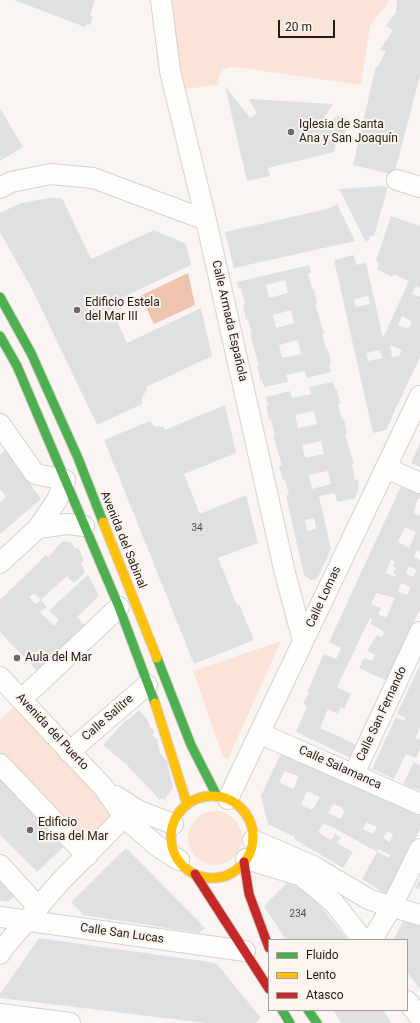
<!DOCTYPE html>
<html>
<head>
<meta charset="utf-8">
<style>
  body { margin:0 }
  #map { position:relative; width:420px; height:1023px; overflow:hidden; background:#faf5f2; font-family:Roboto,sans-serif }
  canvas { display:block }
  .legend { position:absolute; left:268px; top:939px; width:140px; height:72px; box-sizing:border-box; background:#fef4ef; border:1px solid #a69d98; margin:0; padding:5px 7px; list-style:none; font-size:12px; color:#231a16 }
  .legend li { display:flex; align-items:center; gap:8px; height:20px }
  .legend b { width:20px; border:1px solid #a69d98 }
  .scale { position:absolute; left:278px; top:20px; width:57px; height:18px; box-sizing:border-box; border:2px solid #231a16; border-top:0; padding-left:5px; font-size:12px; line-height:14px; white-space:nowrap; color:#231a16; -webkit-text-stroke:3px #fef4ef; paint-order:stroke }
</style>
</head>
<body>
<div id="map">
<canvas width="420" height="1023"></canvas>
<ul class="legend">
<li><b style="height:5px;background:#4caf50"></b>Fluido</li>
<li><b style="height:5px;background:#ffc107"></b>Lento</li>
<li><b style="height:5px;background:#c62828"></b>Atasco</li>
</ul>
<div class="scale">20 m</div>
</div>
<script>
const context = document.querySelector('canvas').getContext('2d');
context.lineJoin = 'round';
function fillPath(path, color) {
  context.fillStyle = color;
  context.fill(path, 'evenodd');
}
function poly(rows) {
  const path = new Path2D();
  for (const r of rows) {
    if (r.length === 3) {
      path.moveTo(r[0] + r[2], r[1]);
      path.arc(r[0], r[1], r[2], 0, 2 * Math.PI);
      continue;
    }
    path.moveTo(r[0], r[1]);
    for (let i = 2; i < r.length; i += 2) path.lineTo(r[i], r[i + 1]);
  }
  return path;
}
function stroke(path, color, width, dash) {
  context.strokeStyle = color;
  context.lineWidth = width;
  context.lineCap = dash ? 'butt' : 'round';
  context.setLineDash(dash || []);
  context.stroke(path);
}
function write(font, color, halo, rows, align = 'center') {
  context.font = font + ' Roboto,sans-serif';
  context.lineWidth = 4;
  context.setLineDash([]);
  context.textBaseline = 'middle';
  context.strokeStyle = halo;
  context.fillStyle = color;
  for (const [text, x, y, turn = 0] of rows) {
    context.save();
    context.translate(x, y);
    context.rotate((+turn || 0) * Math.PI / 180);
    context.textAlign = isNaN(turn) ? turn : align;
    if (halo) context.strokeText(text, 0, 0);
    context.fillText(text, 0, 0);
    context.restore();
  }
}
fillPath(poly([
  [161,0,389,0,388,3,370,26,361,85,234,67,224,69,219,75,219,85,174,90],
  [281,641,228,759,223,757,193,671],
  [22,699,124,817,87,856,0,764,0,720],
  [215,838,27]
]), '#fce3d8');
fillPath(poly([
  [188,273,195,305,154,324,140,296]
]), '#eec3b0');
fillPath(poly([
  [14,0,95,0,90,16,93,17,90,25,87,24,85,27],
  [397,0,420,0,420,76,394,175,353,165,376,66,378,67,386,51,380,50,393,30,386,26,396,12],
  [225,86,250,118,257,113,249,99,333,104,323,119,330,122,337,116,348,118,343,144,336,142,334,152,268,168,270,176,247,181],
  [0,108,23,147,0,161],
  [380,186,388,187,374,236,369,236,370,240,365,241,339,189],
  [49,198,62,198,91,259,154,230,186,244,191,265,109,304,127,343,201,308,212,356,146,387,147,390,142,397,142,404,97,425,32,289,0,232,0,213,21,203],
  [337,204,355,241,234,268,225,232,327,209],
  [391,216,420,226,420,288,416,286,412,294,420,297,420,357,386,430,373,433,334,260,354,255,356,265,366,263,383,338,409,281,394,274,392,277,377,269,379,262,376,261],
  [368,296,370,304,356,307,354,299],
  [402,316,412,322,408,329,398,325],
  [390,345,402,350,399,356,392,357],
  [380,350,382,358,368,361,366,353],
  [309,265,311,273,308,274,312,289,314,289,317,303,315,304,324,333,322,334,326,349,328,349,331,363,329,364,331,372,307,378,305,371,286,375,288,382,264,387,262,379,260,380,257,365,259,365,250,335,252,335,248,319,246,320,243,305,245,304,241,289,239,289,237,282],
  [285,280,288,293,269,298,266,285],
  [291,310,294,323,276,328,273,315],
  [298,340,301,354,282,358,279,345],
  [333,382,335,390,337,389,340,404,338,404,342,420,344,419,347,434,345,434,354,464,352,464,355,480,358,479,359,488,355,498,337,502,335,493,319,496,331,549,319,575,316,579,311,580,304,575,286,496,289,495,285,480,283,480,279,466,282,465,273,436,275,435,271,419,269,420,266,406,268,405,266,397,290,391,292,398,311,394,309,387],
  [314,411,317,424,298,428,295,415],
  [321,441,324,454,305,458,302,445],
  [328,471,331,484,312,489,309,475],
  [314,518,316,529,307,531,305,520],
  [225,405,236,453,184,474,200,514,246,495,258,543,218,558,237,605,239,604,254,640,194,664,104,440,150,421,154,426,164,427,165,430],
  [420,443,420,467,411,463],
  [6,450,41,499,0,534,0,502,6,497,0,489,0,455],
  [401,486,420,494,420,499,418,498,413,513,420,516,420,552,417,550,414,557,420,560,420,609,387,681,359,668,364,658,372,661,375,655,367,651,377,635,382,637,384,632,371,624,372,619,370,618,337,687,351,694,344,709,341,707,338,714,328,709,320,728,357,745,351,758,296,732,307,706,303,704,309,693,307,692,324,654,336,659,341,648,329,642],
  [405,527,416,532,409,548,398,542],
  [391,560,395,562,393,566,396,568,393,572,396,574,395,577,386,573],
  [409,566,417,570,413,577,406,574],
  [401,583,411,587,407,595,398,591],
  [376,593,395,598,386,618,378,614,381,608,371,604],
  [63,541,72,543,75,549,78,547,84,561,81,563,85,573,74,583,67,576,41,600,34,593,29,597,36,604,41,600,47,607,40,612,54,626,59,620,49,611,88,574,99,596,77,617,89,630,41,675,0,632,0,600,46,555,48,557],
  [420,665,420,727,415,738,420,740,420,749,416,758,406,754,394,779,372,769,396,717,404,721,406,718,397,714],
  [139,710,146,718,150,725,149,726,155,732,152,735,158,741,157,742,160,753,167,761,173,788,164,800,162,798,160,800,126,764,103,745,127,719,128,720],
  [282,751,420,816,420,829,391,890,384,893,362,879,377,852,389,858,390,855,378,849,377,852,333,827,323,824,318,832,331,840,335,834,341,838,337,843,353,852,343,868,294,839,295,837,268,824,261,796],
  [285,771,299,777,293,789,279,782],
  [307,791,320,797,312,810,301,805],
  [334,804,343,808,344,812,341,819,328,813],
  [366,822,377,827,373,834,363,829],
  [387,831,393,834,390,842,383,838],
  [414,762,420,765,420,791,403,784],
  [0,768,71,840,37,872,0,835],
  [126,848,155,877,205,928,199,933,83,915,71,902],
  [0,873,18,892,8,902,0,901],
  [420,878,420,889,415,888],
  [289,881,304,886,348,940,286,940,264,906],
  [403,921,420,926,420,989,407,972,407,940,394,940],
  [39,938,216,963,261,1018,255,1023,206,1023,0,998,0,994],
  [333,1010,386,1010,384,1011,391,1023,341,1023]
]), '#dee0e2');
const street = poly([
  [161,0,170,71,206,220,285,573,303,641],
  [397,180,420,187],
  [0,188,11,182,51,174,93,178,206,220],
  [0,424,35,474,65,480,57,500,38,528,0,563],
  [386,468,420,483],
  [38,528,67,524,84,526],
  [0,677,104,788,124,817,157,846,179,860],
  [22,699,119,607],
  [259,733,420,804],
  [69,752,147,685],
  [0,764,87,856],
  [354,774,420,632],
  [116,796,137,810,173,824],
  [228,799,420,396],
  [253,840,313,866,370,900,420,915],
  [246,859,302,876,334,903,363,940],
  [0,865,38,907],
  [0,917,245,951],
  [372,940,392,906,420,849],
  [0,954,5,946,59,883,124,817],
  [407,1001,420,1017],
  [0,1014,70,1023]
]);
const fast = poly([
  [0,297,31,353,78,458,103,522],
  [0,336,17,366,119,607,155,703],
  [157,658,191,745,217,796],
  [282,1010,290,1023],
  [308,1010,317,1023]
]);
const slow = poly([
  [103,522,157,658],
  [155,703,187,804],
  [212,837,41]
]);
const jam = poly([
  [244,862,249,894,269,948],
  [195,874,269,989]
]);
stroke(street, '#d8d1cd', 22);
stroke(fast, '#d8d1cd', 11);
stroke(slow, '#d8d1cd', 11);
stroke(jam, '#d8d1cd', 11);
stroke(street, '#fefefd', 20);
stroke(fast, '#4caf50', 9);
stroke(slow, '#ffc107', 9);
stroke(jam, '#c62828', 9);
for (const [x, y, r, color] of [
  [291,132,4,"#6e6763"],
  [77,310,4,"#6e6763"],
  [17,658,4,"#6e6763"],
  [30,830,4,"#6e6763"]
]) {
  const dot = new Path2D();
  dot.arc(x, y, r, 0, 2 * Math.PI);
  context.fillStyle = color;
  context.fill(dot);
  stroke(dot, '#fef4ef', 1.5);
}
write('10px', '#534c4a', null, [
  ["34",197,528],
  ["234",298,914]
]);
write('12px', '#231a16', '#fef4ef', [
  ["Iglesia de Santa",299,125],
  ["Ana y San Joaquín",299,139],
  ["Edificio Estela",85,303],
  ["del Mar III",85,317],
  ["Aula del Mar",25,658],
  ["Edificio",38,823],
  ["Brisa del Mar",38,837]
], 'left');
write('12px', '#231a16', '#fef4ef', [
  ["Calle Armada Española",229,321,77],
  ["Avenida del Sabinal",123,540,68],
  ["Calle Lomas",324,597,-65],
  ["Calle San Fernando",382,714,-65],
  ["Calle Salitre",108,718,-41],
  ["Avenida del Puerto",52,732,47],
  ["Calle Salamanca",340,768,24],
  ["Calle San Lucas",122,934,8]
]);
</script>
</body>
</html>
